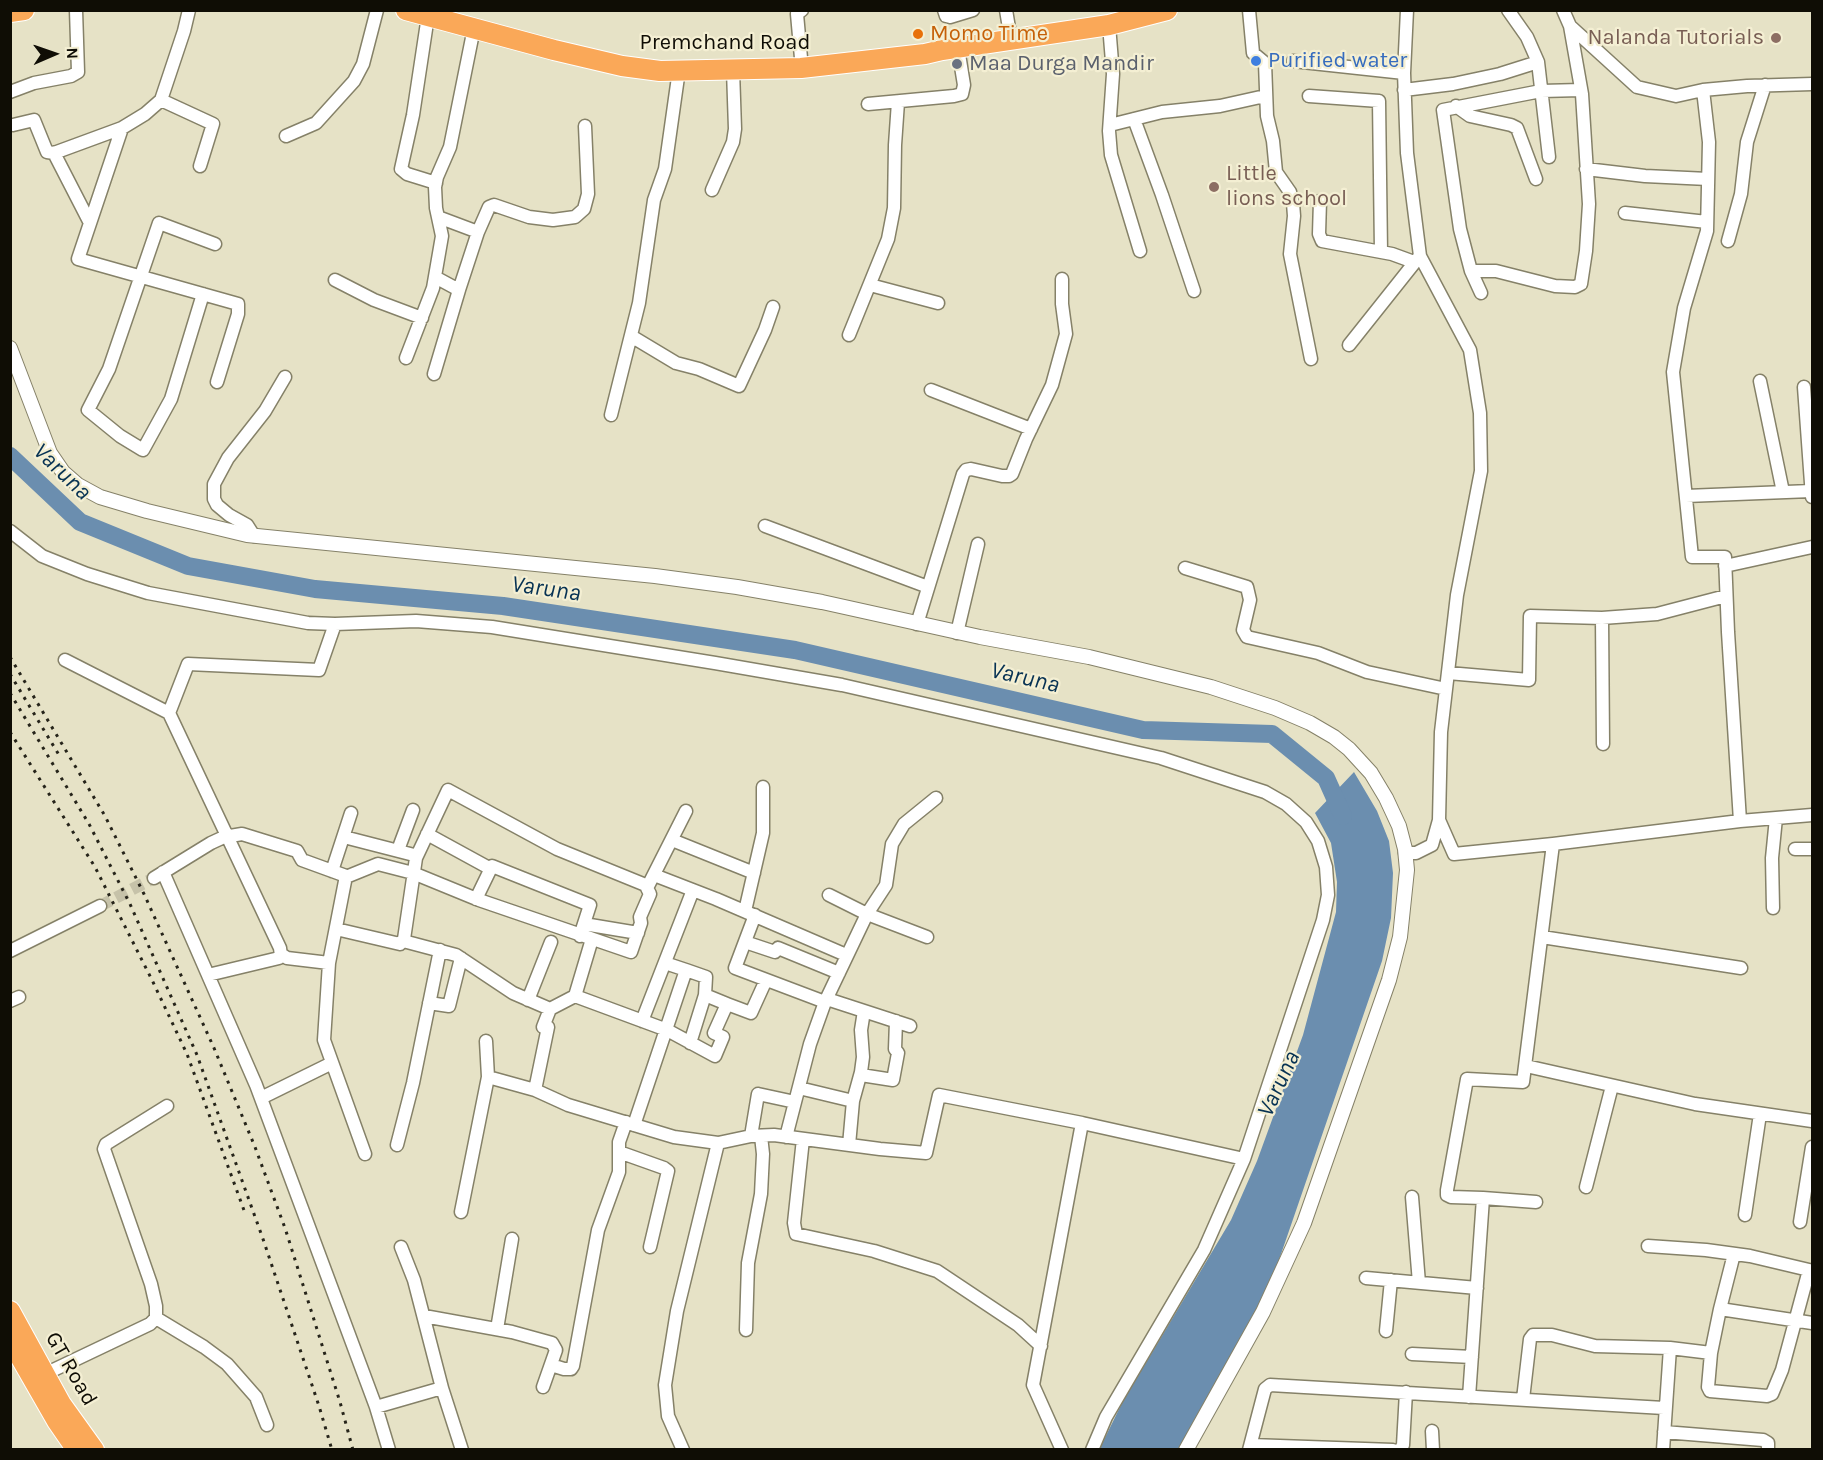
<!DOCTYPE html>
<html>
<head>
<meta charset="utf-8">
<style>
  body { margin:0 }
  #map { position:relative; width:1823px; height:1460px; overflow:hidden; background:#e6e2c6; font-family:Karla,sans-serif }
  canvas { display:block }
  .frame { position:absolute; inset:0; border:12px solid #0f0d05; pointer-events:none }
  .north { position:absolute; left:24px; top:24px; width:60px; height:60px; -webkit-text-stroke:4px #f4efd3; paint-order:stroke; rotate:88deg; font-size:16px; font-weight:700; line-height:24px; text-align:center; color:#0f0d05 }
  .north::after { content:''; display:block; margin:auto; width:21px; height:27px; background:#0f0d05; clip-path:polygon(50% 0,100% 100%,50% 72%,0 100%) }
</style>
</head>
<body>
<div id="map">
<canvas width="1823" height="1460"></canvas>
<div class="frame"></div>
<div class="north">N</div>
</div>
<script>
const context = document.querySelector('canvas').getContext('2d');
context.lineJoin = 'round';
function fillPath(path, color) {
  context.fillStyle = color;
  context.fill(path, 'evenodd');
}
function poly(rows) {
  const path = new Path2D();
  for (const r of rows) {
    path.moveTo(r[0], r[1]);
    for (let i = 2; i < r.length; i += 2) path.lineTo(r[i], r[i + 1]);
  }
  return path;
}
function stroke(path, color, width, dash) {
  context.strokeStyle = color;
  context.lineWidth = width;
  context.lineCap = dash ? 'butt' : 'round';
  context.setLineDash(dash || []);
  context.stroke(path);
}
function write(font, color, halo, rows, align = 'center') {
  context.font = font + ' Karla,sans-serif';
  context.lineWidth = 4.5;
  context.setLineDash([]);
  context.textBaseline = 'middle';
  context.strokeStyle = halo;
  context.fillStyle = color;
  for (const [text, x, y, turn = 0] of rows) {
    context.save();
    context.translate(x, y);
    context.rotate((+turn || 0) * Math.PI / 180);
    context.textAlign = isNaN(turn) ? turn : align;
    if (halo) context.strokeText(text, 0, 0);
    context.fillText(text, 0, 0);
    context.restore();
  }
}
fillPath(poly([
  [1354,772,1377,811,1389,841,1393,873,1391,918,1382,961,1270,1286,1179,1449,1099,1450,1122,1403,1231,1220,1257,1161,1303,1035,1336,912,1337,882,1331,843,1315,813]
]), '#6b8eaf');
stroke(poly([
  [10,456,80,522,188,566,315,589,503,606,795,650,1143,730,1272,734,1326,778,1343,816]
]), '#6b8eaf', 18);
stroke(poly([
  [100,906,154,878]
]), '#c6c2a9', 12, [12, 6]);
const minor = poly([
  [944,10,946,16,950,17,973,10],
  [1006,10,1011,40],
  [1249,10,1253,53,1265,63,1267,116,1273,141,1276,172,1290,192,1293,203,1294,216,1290,254,1311,359],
  [1407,10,1404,73,1407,153,1420,256,1470,350,1480,413,1481,471,1457,595,1441,732,1439,820,1454,854,1553,844,1740,821,1812,815],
  [1508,10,1527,37,1538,62,1549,157],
  [1563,10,1570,26,1637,87,1676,96,1703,90,1747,86,1812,84],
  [428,16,413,115,401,169,407,174,436,183],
  [1109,25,1113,74,1109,131,1111,155,1140,251],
  [801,58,797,14,802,10],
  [1293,61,1404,73],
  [1404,90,1453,84,1500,74,1538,62],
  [1703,90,1709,142,1707,231,1684,308,1673,372,1692,557,1725,557,1728,632,1740,821],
  [10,92,34,83,71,76,78,72,76,10],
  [1309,96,1379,101,1381,252],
  [161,100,213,124,200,166],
  [868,104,954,96,962,94,964,85,958,48],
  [1456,106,1470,116,1511,125,1517,128,1536,179],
  [1134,119,1162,195,1194,291],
  [13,125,34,120,47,152,54,153,122,128,145,114,161,100,184,31,189,10],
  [1110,125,1162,112,1220,106,1265,96],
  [122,128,78,259,238,304,238,314,217,382],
  [286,136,316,123,354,81,363,64,377,10],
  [54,153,90,223],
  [1586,169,1645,176,1708,179],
  [712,190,733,142,735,129,733,70],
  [1320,201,1319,234,1322,241,1392,254,1414,262],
  [1625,213,1707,222],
  [438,217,478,232],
  [1728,241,1741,194,1747,142,1765,85],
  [1471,271,1496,271,1555,286,1575,287,1581,284,1586,251,1589,204,1582,94,1570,26],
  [435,277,459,290],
  [335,280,374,300,422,318],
  [870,285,938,303],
  [1481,293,1471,271,1460,229,1443,110,1541,91,1581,90],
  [203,294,171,399,143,450,120,436,88,410,109,369,159,223,215,244],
  [849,335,888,239,894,208,895,145,898,102],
  [631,336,676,363,699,369,739,386,765,330,773,307],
  [1349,345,1419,257],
  [406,358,433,288,442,236,436,208,435,187,437,177,450,147,474,28],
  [434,374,459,290,478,232,489,207,494,205,529,217,553,220,575,217,584,209,588,194,585,126],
  [1760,381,1783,492],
  [1804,387,1812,497],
  [931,390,1031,429],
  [611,415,639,303,654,200,665,169,679,70],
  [1686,496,1811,491],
  [765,526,928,587],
  [10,531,42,556,87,574,148,593,308,623,335,624,416,621,492,627,715,663,842,685,1161,758,1265,792,1286,804,1306,822,1318,841,1326,867,1328,895,1323,920,1244,1159,1204,1250,1106,1417,1092,1450],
  [254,536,247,525,229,515,217,505,214,499,214,484,228,458,265,411,285,377],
  [1725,566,1812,547],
  [1185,568,1247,587,1250,600,1243,630,1247,637,1318,653,1367,672,1446,689],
  [1602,618,1603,744],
  [917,624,963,474,966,470,971,469,1002,476,1009,476,1012,474,1026,439,1052,385,1066,334,1062,304,1062,279],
  [957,633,978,544],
  [65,660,169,713,280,948,281,956,279,958,208,975],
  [1448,673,1529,680,1530,616,1602,618,1657,614,1726,596],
  [169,713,188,664,319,670,335,624],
  [427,834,491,869],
  [344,837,414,855,416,858],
  [672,840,754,873],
  [1795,849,1812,849],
  [398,850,413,810],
  [1405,853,1416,853,1432,845,1439,820],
  [332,871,351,813],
  [163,872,256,1085,376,1407,389,1450],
  [654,875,716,899,846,955],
  [346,877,378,864,413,873,479,900,631,952,641,923,640,917,650,894,647,888,686,811],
  [154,878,211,843,224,837,242,834,297,851,302,860,346,876,329,963,324,1040,365,1154],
  [829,895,867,914,927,937],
  [476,899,492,866,590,905,580,936],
  [1773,908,1772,858,1776,818],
  [745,911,763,833,763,787],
  [755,915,735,968,825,1002],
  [584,924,638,933],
  [336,929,400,944,404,939,416,858,448,790,557,849,648,886],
  [1542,937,1741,968],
  [404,939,407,942,456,955,513,993,550,1009,543,1027,548,1027,535,1090],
  [745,942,775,952,778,948,839,973],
  [10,951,100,906],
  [281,954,287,958,329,963],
  [686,970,706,977,705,995],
  [575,996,592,939],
  [827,999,910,1026],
  [528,1000,551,942],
  [10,1001,19,997],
  [429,1003,449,1006,461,958],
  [550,1009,575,996,667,1030,715,1056,723,1037,714,1033,727,1004,751,1013,766,980],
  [642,1021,693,890],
  [486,1041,488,1077,535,1090,568,1105,674,1137,718,1143,751,1136,774,1135,880,1149,926,1153,939,1095,1082,1123,1244,1159],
  [690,1043,705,995,727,1004],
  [1526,1066,1695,1104,1812,1121],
  [861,1075,893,1080,898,1053,895,1049,896,1021],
  [799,1088,853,1101,849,1145],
  [261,1098,332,1063],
  [853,1101,861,1072,863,1057,861,1030,864,1011],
  [634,1125,686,970,665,963],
  [751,1136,758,1094,795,1102],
  [786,1137,810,1044,825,1002,867,914,886,885,892,844,904,824,936,798],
  [803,1139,794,1223,796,1234,874,1251,937,1271,1018,1325,1041,1346],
  [397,1145,413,1083,440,950],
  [619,1152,664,1168,668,1171,650,1247],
  [1586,1187,1612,1086],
  [1412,1197,1419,1283],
  [1483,1198,1536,1202],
  [461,1212,488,1077],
  [1745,1215,1760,1114],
  [1800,1222,1812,1147],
  [1648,1246,1706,1250,1750,1256,1809,1270],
  [1366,1278,1477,1288],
  [1720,1309,1734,1254],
  [424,1316,512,1332,552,1343,556,1350,543,1387],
  [156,1318,204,1347,227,1364,256,1397,267,1425],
  [497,1329,512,1239],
  [746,1330,748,1263,761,1194,763,1154,761,1136],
  [1386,1331,1391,1280],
  [1711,1353,1708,1387,1710,1391,1767,1396,1772,1394,1782,1370,1809,1270,1812,1271],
  [1412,1354,1472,1357],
  [551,1365,564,1369,571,1369,573,1366,598,1230,619,1172,619,1142,626,1122],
  [45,1374,150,1324,156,1318,156,1306,151,1284,104,1149,106,1144,167,1106],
  [442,1388,462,1450],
  [1469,1397,1483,1198,1451,1197,1447,1195,1447,1190,1467,1079,1523,1082,1553,844],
  [1523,1399,1530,1339,1533,1335,1552,1335,1595,1346,1670,1348],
  [376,1407,442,1388,414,1280,401,1247],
  [1432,1431,1433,1450],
  [1664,1432,1763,1440,1768,1443,1768,1450],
  [1251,1445,1393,1450],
  [683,1450,668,1416,665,1385,677,1311,718,1143],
  [1062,1450,1033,1385,1082,1123],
  [1249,1450,1265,1389,1270,1385,1664,1408],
  [1400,1450,1403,1445,1406,1392],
  [1663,1450,1670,1348,1711,1353,1720,1309,1812,1323]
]);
const tertiary = poly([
  [10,348,50,453,63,472,78,485,100,497,147,511,247,535,655,576,737,587,822,602,980,637,1089,657,1211,687,1275,708,1310,723,1334,737,1349,749,1371,773,1386,798,1399,826,1405,849,1407,870,1400,937,1389,980,1304,1223,1263,1312,1186,1450]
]);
const trunk = poly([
  [406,10,554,50,622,66,660,71,801,68,925,54,942,50,1109,25,1167,10],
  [10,12,24,10],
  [10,1311,61,1404,94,1450],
  [10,1339,57,1421,77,1450]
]);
stroke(minor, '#858168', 15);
stroke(tertiary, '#858168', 16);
stroke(trunk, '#fff', 22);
stroke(minor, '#fff', 12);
stroke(tertiary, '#fff', 14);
stroke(trunk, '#faa858', 20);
stroke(poly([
  [10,657,105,816,144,894,214,1048,255,1147,285,1228,340,1402,353,1450],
  [10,674,59,755],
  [10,693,89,824,130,904,197,1055,263,1239,319,1406,332,1450],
  [10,732,95,867,152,980,187,1054,245,1213]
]), '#26241a', 3, [3, 6]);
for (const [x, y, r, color] of [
  [918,34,6,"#e8710a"],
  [1776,38,6,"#8d6e63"],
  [1256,61,6,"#3f7fe0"],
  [957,64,6,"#6b7280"],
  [1214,187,6,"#8d6e63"]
]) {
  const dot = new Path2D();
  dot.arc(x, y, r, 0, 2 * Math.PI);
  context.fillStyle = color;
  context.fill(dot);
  stroke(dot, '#f4efd3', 2);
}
write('22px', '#c56008', '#f4efd3', [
  ["Momo Time",930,34]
], 'left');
write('22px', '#785e54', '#f4efd3', [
  ["Nalanda Tutorials",1764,38],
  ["Little",1226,174,"left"],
  ["lions school",1226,199,"left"]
], 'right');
write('22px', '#0f0d05', '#f4efd3', [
  ["Premchand Road",725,43],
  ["GT Road",71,1369,60]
]);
write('22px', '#366cbe', '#f4efd3', [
  ["Purified water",1268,61]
], 'left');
write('22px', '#5b616d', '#f4efd3', [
  ["Maa Durga Mandir",969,64]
], 'left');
write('italic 24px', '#073253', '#f4efd3', [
  ["Varuna",62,472,44],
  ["Varuna",546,589,8],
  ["Varuna",1025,678,13],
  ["Varuna",1279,1084,-65]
]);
</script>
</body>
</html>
